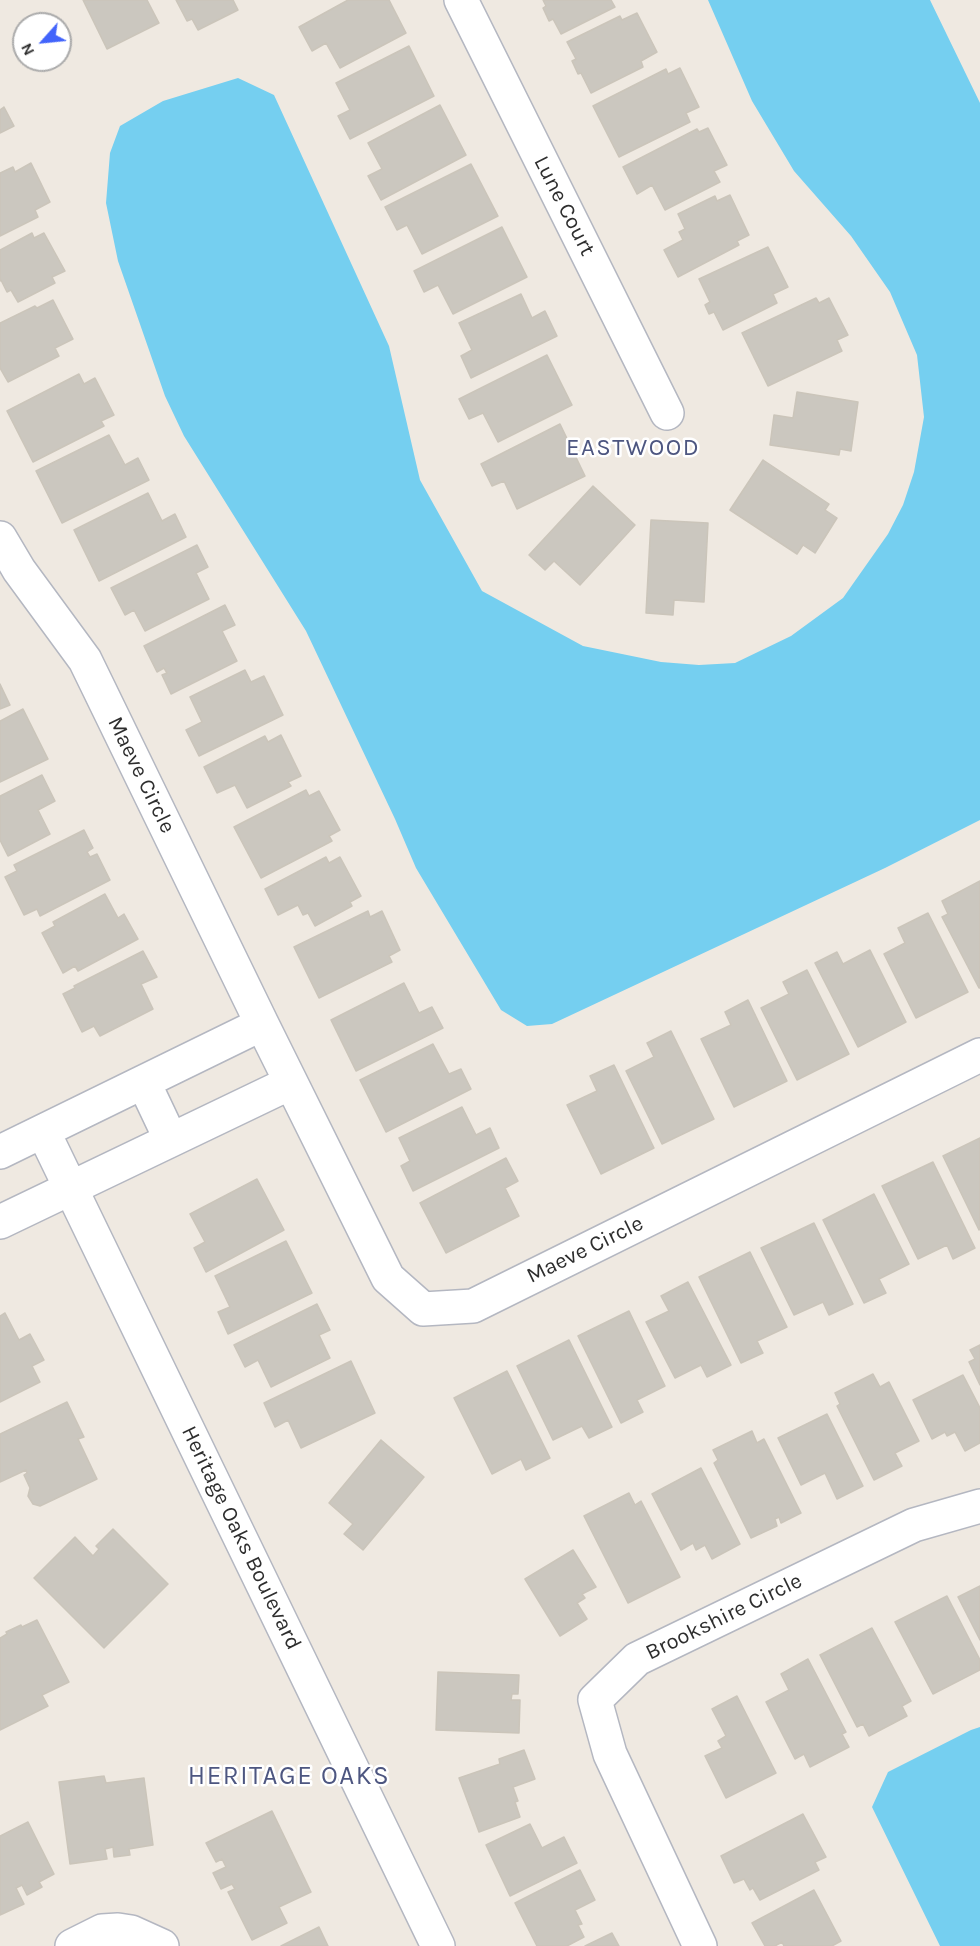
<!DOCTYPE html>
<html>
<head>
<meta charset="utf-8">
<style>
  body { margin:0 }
  #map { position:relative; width:980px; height:1946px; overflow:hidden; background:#efe9e1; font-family:Karla,sans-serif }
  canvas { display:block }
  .north { position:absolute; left:12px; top:12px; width:60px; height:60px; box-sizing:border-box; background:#fff; border:2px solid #ababab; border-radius:50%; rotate:243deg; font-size:16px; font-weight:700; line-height:24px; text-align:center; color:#2e2e2e }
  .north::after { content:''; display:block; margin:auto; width:21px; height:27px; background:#4264fb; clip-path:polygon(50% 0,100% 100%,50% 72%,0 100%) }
</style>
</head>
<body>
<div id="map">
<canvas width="980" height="1946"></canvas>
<div class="north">N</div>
</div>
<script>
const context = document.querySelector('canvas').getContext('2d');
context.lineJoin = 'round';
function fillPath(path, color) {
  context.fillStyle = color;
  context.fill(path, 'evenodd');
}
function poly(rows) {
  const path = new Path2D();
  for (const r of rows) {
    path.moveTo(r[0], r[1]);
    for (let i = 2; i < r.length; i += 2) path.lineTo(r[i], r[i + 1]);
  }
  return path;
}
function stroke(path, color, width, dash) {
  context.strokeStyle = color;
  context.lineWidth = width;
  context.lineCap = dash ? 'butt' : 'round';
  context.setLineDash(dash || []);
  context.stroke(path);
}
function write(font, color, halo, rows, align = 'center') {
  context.font = font + ' Karla,sans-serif';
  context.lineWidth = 5;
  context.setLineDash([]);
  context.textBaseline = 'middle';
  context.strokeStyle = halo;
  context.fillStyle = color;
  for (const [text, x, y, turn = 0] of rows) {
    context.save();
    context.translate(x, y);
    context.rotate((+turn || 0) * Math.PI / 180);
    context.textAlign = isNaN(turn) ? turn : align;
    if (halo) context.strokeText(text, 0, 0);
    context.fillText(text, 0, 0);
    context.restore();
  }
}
fillPath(poly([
  [708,0,930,0,980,103,980,820,885,868,552,1024,527,1026,501,1010,416,868,395,819,306,631,184,436,165,396,118,261,106,203,110,153,120,126,163,101,238,78,274,95,389,346,420,480,482,591,583,646,661,662,699,665,735,663,791,636,843,598,888,534,903,505,914,472,924,417,917,355,890,292,851,236,794,171,752,101],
  [980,1727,980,1946,940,1946,872,1807,888,1772,971,1730]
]), '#75cff0');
const building = poly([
  [83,0,147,0,159,23,107,49,83,0],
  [176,0,233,0,238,10,198,30,192,19,187,21,176,0],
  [348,0,389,0,406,33,340,68,326,43,312,51,299,27,348,0],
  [543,0,611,0,615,7,561,34,553,19,549,21,543,8,546,6,543,0],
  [637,13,657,52,641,61,643,67,591,93,581,73,578,74,572,61,576,59,567,42,620,16,622,20,637,13],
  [409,46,434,96,350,139,338,116,350,110,336,83,409,46],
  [680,68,699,107,686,113,690,122,619,157,593,106,666,69,668,74,680,68],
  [440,105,466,155,381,200,368,176,382,169,368,143,440,105],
  [4,107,14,126,0,133,0,110,4,107],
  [708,128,727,165,714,171,720,182,665,210,652,185,637,194,623,167,697,129,699,132,708,128],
  [31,163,50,202,35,210,38,217,0,236,0,173,13,167,15,172,31,163],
  [471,164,498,216,422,254,407,225,397,230,385,207,471,164],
  [730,195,749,235,737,241,739,245,678,277,664,250,683,240,679,232,685,229,678,214,715,196,717,201,730,195],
  [502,227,527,277,453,314,438,285,424,292,414,271,502,227],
  [32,233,34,238,44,233,65,271,52,277,55,283,18,302,11,290,7,292,1,280,0,281,0,250,32,233],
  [768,247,788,287,773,294,777,303,723,330,714,312,709,314,705,305,710,302,699,279,768,247],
  [521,294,532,318,545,311,557,336,471,378,461,356,472,350,459,323,521,294],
  [816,298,819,303,829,298,848,335,837,340,842,351,768,386,742,333,816,298],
  [53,300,73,339,55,348,59,356,8,382,0,368,0,323,35,306,37,308,53,300],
  [547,355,572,405,498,442,483,413,469,419,459,399,547,355],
  [79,374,84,384,95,378,114,415,101,421,104,426,33,462,7,411,79,374],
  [797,392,858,402,851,451,840,449,839,455,770,445,774,415,793,418,797,392],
  [560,424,585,476,517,509,504,481,492,486,481,464,560,424],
  [109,435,125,465,138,458,149,480,62,523,36,471,109,435],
  [763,460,829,504,825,510,837,518,815,553,803,545,797,554,730,510,763,460],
  [593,486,635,525,580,585,554,561,545,570,529,555,593,486],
  [148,493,162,521,175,514,186,537,99,581,74,530,148,493],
  [651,520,708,523,704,602,674,600,673,615,646,613,651,520],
  [197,545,208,567,196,573,209,599,145,631,134,610,125,615,111,588,197,545],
  [225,605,235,625,222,631,237,661,171,694,162,675,167,673,164,668,157,672,144,646,225,605],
  [245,670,251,682,264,676,283,715,199,756,186,730,202,722,190,697,245,670],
  [0,684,10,705,0,709,0,684],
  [23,709,48,759,0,782,0,721,23,709],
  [281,735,301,776,288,782,291,786,247,808,235,785,217,793,204,767,265,736,268,742,281,735],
  [42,775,55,801,38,810,50,834,8,856,0,840,0,796,42,775],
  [306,790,309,796,319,791,340,830,329,836,332,841,261,878,234,827,306,790],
  [84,830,93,848,87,852,90,857,97,854,110,880,40,916,37,909,24,915,5,877,17,871,14,865,84,830],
  [326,857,329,863,340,857,361,896,350,902,352,906,315,926,308,913,303,915,298,905,278,915,265,889,326,857],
  [980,881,980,988,979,988,942,917,948,914,942,901,980,881],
  [105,894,118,918,124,914,138,939,78,971,75,966,63,973,42,933,55,926,53,922,105,894],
  [368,911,370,917,382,911,400,950,389,956,392,962,319,998,294,947,368,911],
  [928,913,968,992,916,1018,884,954,905,943,898,928,928,913],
  [870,950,906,1022,858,1047,815,963,837,952,843,964,870,950],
  [143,951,157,977,141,984,153,1009,100,1036,94,1026,82,1032,63,994,75,988,74,986,143,951],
  [807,970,849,1054,797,1080,761,1008,789,994,783,982,807,970],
  [404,983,419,1013,432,1007,443,1028,356,1071,331,1020,404,983],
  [748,1000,787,1081,734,1107,701,1039,731,1025,725,1012,748,1000],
  [671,1031,714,1119,662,1144,626,1071,654,1057,647,1043,671,1031],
  [433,1044,449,1074,461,1069,471,1089,386,1132,360,1080,433,1044],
  [614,1065,654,1148,601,1174,567,1105,597,1091,590,1076,614,1065],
  [462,1107,476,1135,490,1128,499,1148,413,1191,401,1166,410,1161,399,1138,462,1107],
  [980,1138,980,1229,979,1230,943,1156,980,1138],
  [506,1158,518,1181,505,1188,519,1216,446,1253,420,1203,506,1158],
  [933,1162,975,1248,953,1259,947,1245,918,1259,882,1186,933,1162],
  [257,1179,284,1230,206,1272,194,1248,205,1242,190,1214,257,1179],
  [874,1194,909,1264,879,1279,886,1293,864,1303,823,1220,874,1194],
  [814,1223,853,1304,829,1315,823,1302,794,1315,761,1248,814,1223],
  [286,1241,312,1293,228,1334,218,1312,230,1307,215,1276,286,1241],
  [750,1252,787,1327,757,1341,763,1353,741,1363,699,1277,750,1252],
  [688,1282,731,1365,707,1377,701,1365,675,1378,646,1322,669,1311,661,1296,688,1282],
  [317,1304,330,1330,319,1335,330,1358,271,1387,258,1360,245,1367,234,1345,317,1304],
  [629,1311,665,1386,637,1400,643,1412,621,1423,578,1336,629,1311],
  [5,1313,19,1340,30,1334,44,1360,32,1366,40,1382,0,1402,0,1316,5,1313],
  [569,1340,612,1427,589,1438,582,1426,553,1440,517,1366,569,1340],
  [980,1345,980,1385,969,1362,975,1359,970,1350,980,1345],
  [351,1361,375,1413,301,1448,288,1420,275,1427,264,1403,351,1361],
  [507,1371,550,1458,526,1470,521,1459,492,1474,454,1398,507,1371],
  [873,1374,880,1387,889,1382,919,1441,895,1453,902,1466,874,1480,837,1406,840,1404,835,1393,873,1374],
  [963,1375,980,1408,980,1443,965,1451,955,1432,947,1436,945,1432,932,1439,913,1400,963,1375],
  [67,1402,84,1437,78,1439,97,1479,40,1506,33,1504,28,1496,30,1488,24,1475,27,1473,26,1470,0,1482,0,1434,67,1402],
  [827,1414,863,1486,837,1499,825,1473,801,1485,778,1438,827,1414],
  [752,1431,757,1443,764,1439,801,1513,781,1523,779,1517,775,1519,777,1526,751,1538,714,1463,718,1460,713,1450,752,1431],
  [381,1440,424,1477,363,1550,344,1534,353,1524,329,1503,381,1440],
  [701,1468,740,1544,712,1559,705,1545,696,1550,693,1543,681,1550,652,1494,701,1468],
  [629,1493,635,1505,641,1501,680,1577,628,1603,584,1516,629,1493],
  [113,1529,168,1584,104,1648,34,1578,75,1537,93,1556,99,1549,96,1546,113,1529],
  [573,1550,596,1587,582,1594,585,1598,577,1603,587,1619,560,1636,525,1579,573,1550],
  [980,1586,980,1640,958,1597,980,1586],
  [947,1596,980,1660,980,1670,933,1694,895,1622,947,1596],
  [37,1620,69,1682,42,1695,48,1706,0,1730,0,1638,7,1634,6,1632,21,1625,22,1627,37,1620],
  [872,1628,911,1701,902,1706,907,1716,869,1736,863,1724,857,1727,820,1655,872,1628],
  [808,1659,846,1732,842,1734,849,1747,810,1767,804,1754,795,1759,766,1702,789,1690,781,1674,808,1659],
  [438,1672,519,1675,518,1694,512,1694,511,1700,520,1700,519,1733,436,1730,438,1672],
  [737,1696,776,1773,726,1798,705,1756,722,1748,718,1741,726,1736,712,1709,737,1696],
  [524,1750,535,1779,513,1787,518,1801,515,1802,520,1817,479,1832,459,1778,500,1764,499,1759,524,1750],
  [104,1776,106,1783,144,1778,153,1845,129,1849,130,1855,114,1857,113,1847,105,1849,107,1859,70,1864,59,1782,104,1776],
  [272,1811,311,1892,279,1907,287,1923,252,1940,228,1892,235,1889,232,1884,221,1889,213,1873,226,1867,222,1859,216,1862,206,1843,272,1811],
  [803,1814,826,1857,815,1862,819,1870,760,1900,753,1888,750,1890,744,1879,734,1883,721,1856,803,1814],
  [28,1822,54,1874,39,1882,42,1887,27,1895,22,1885,16,1888,24,1904,0,1915,0,1836,28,1822],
  [530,1824,542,1848,564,1837,577,1863,510,1896,486,1845,530,1824],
  [580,1870,595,1900,575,1910,582,1924,578,1925,584,1937,567,1946,537,1946,515,1903,580,1870],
  [814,1890,841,1941,832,1946,784,1946,782,1942,775,1946,765,1946,752,1923,814,1890],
  [319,1927,328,1946,281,1946,319,1927],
  [612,1933,619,1946,585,1946,612,1933]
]);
fillPath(building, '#cbc7bf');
stroke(building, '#cbc5ba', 1.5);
const minor = poly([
  [461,0,667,413],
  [0,538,19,570,85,660,262,1024,388,1278,423,1309,473,1306,980,1055],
  [144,1083,171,1140],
  [43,1131,438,1946],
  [0,1152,262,1024],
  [0,1222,290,1083],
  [72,1946,102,1931,118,1930,131,1932,162,1946],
  [700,1946,610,1754,595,1700,637,1659,914,1525,980,1506]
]);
stroke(minor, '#b4b7c1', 36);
stroke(minor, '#fff', 33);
write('22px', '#2e2e2e', '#fff', [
  ["Lune Court",564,206,63],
  ["Maeve Circle",141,775,64],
  ["Maeve Circle",585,1250,-26],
  ["Heritage Oaks Boulevard",241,1538,64],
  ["Brookshire Circle",724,1617,-26]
]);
context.letterSpacing = '1.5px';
write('24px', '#4d5680', '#fff', [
  ["EASTWOOD",633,448]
]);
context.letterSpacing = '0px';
context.letterSpacing = '1.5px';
write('26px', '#4d5680', '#fff', [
  ["HERITAGE OAKS",289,1777]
]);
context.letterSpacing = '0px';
</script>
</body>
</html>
